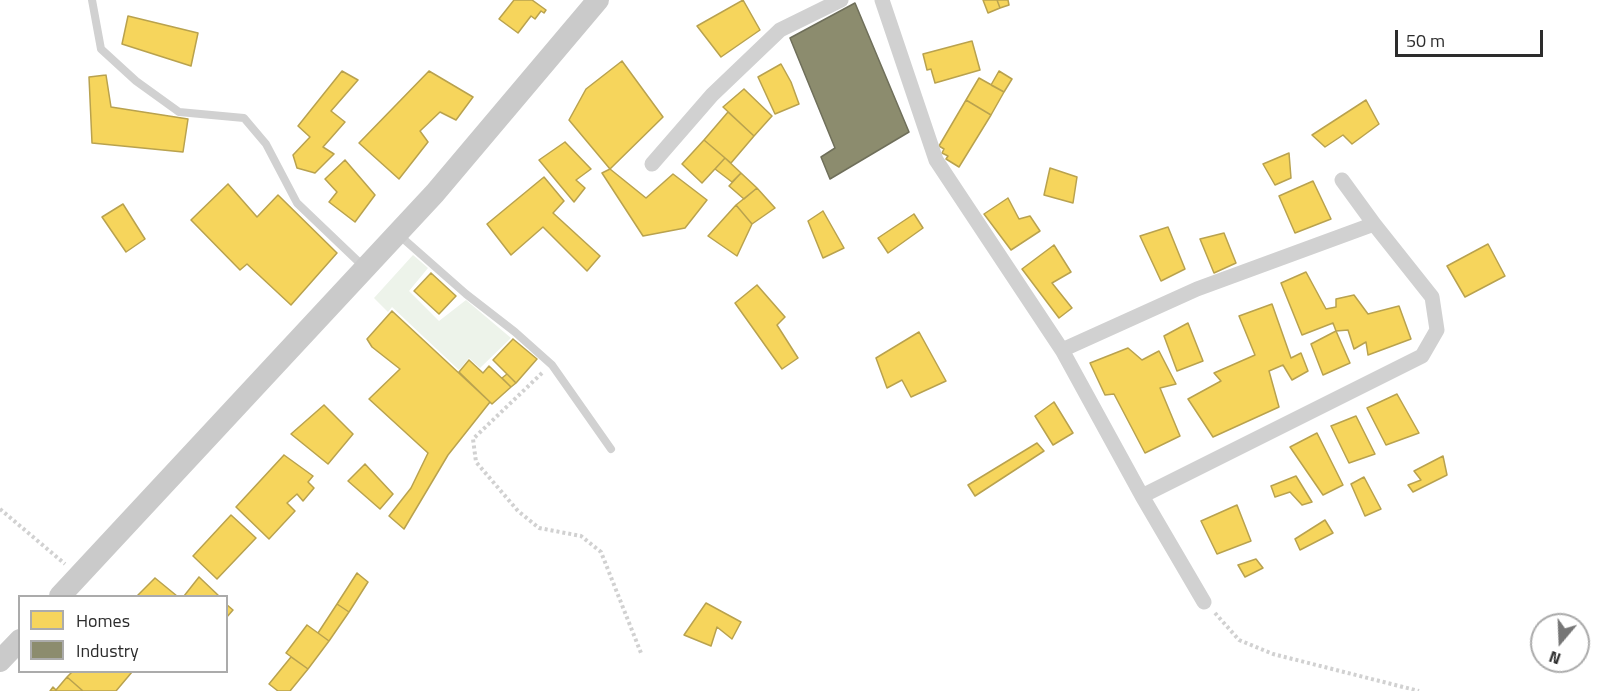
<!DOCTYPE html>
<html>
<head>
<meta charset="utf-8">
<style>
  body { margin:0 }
  #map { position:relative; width:1608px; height:691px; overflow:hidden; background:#fff; font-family:"Titillium Web",sans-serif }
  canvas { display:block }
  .legend { position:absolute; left:18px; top:595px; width:210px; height:78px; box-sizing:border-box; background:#fff; border:2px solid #ababab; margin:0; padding:8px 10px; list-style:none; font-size:18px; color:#2c2c2c }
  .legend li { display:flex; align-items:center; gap:12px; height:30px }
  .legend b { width:30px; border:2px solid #ababab }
  .north { position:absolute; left:1530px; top:613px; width:60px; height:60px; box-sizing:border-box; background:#fff; border:2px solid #ababab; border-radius:50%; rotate:199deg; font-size:16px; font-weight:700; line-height:24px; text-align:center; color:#2c2c2c }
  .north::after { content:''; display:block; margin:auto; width:21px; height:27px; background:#767676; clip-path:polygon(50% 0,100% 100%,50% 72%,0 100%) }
  .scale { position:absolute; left:1395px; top:30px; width:148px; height:27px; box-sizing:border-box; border:3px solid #2c2c2c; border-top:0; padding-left:8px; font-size:18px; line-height:21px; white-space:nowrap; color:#2c2c2c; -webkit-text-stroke:4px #fff; paint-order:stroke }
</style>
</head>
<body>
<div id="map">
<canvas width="1608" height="691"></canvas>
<ul class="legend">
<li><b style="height:16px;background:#f6d55c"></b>Homes</li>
<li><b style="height:16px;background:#8c8c6e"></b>Industry</li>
</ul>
<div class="north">N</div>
<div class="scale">50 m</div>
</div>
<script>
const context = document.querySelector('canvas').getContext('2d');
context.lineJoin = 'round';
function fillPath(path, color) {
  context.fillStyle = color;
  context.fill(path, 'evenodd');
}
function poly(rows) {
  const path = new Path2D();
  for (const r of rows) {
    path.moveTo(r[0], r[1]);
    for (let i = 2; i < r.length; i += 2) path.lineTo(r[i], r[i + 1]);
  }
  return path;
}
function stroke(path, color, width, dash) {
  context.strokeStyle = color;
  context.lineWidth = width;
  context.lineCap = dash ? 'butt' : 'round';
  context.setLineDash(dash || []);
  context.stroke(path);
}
fillPath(poly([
  [413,255,428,268,409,291,439,321,466,300,511,338,480,368,469,358,459,370,392,307,388,312,374,298]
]), '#edf3ea');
const homes = poly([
  [514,0,532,0,546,10,544,13,541,11,535,19,531,16,518,33,499,19,514,0],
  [743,0,760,30,721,57,697,26,743,0],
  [983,0,997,0,1000,8,988,13,983,0],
  [997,0,1008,0,1009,5,1000,8,997,0],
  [128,16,198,33,191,66,122,44,128,16],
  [972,41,980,70,935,83,931,69,927,70,923,54,972,41],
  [622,61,663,117,610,169,569,120,586,89,622,61],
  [781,64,791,82,799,104,775,114,758,77,781,64],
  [342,71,358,80,331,111,345,122,323,147,334,154,315,173,297,168,293,155,310,137,298,126,342,71],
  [429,71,473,97,456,120,440,112,420,131,428,142,399,179,359,143,429,71],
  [999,71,1012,79,1004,92,991,85,999,71],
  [106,75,111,107,188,119,183,152,92,143,89,77,106,75],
  [979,78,1004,92,991,115,966,100,979,78],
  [744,89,772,116,754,136,723,107,744,89],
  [966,100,991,115,959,167,946,159,948,156,942,153,944,149,939,146,966,100],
  [1366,100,1379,124,1352,144,1343,135,1325,147,1312,135,1366,100],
  [728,112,754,136,731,163,704,140,728,112],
  [704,140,725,158,702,183,682,164,704,140],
  [565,142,591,169,576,180,585,188,574,202,539,160,565,142],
  [1289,153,1291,178,1275,185,1263,164,1289,153],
  [725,158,741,173,732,182,715,169,725,158],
  [345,160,375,195,355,222,329,202,337,192,325,179,345,160],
  [1050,168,1077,177,1073,203,1044,195,1050,168],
  [610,169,646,198,673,174,707,200,685,228,643,236,602,173,610,169],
  [741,173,757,188,744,199,729,186,741,173],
  [544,177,564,201,553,213,600,256,587,271,543,227,511,255,487,224,544,177],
  [1313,181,1331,219,1295,233,1279,196,1313,181],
  [228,184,257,217,278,195,337,253,291,305,247,264,240,270,191,220,228,184],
  [757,188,775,208,752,224,736,205,757,188],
  [1008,198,1019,219,1030,216,1040,231,1011,250,984,214,1008,198],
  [123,204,145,239,126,252,102,217,123,204],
  [736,205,752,224,737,256,708,236,736,205],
  [823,211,844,248,823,258,808,221,823,211],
  [914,214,923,228,888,253,878,238,914,214],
  [1168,227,1185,269,1161,281,1140,236,1168,227],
  [1224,233,1236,263,1214,273,1200,239,1224,233],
  [1488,244,1505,276,1465,297,1447,266,1488,244],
  [1054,245,1071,272,1052,283,1072,308,1059,318,1022,269,1054,245],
  [1306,272,1326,309,1336,307,1336,299,1354,295,1368,314,1399,306,1411,339,1368,355,1366,342,1354,349,1348,330,1336,331,1333,323,1302,335,1281,283,1306,272],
  [431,273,456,296,439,314,414,291,431,273],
  [757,285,785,317,777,325,798,358,782,369,735,303,757,285],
  [1272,304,1291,358,1301,353,1308,371,1292,380,1283,365,1269,371,1279,407,1213,437,1188,399,1221,381,1214,373,1255,355,1239,316,1272,304],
  [392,311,490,402,448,455,404,529,389,516,411,488,428,453,369,399,400,369,372,347,367,339,392,311],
  [1188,323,1203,361,1177,371,1164,336,1188,323],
  [1336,331,1350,363,1323,375,1311,344,1336,331],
  [919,332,946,381,911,397,902,380,887,388,876,358,919,332],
  [513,339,537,359,516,383,493,360,513,339],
  [1128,348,1142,360,1159,351,1176,384,1160,388,1180,436,1145,453,1114,394,1105,395,1090,363,1128,348],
  [469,360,483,373,489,366,511,387,492,404,459,372,469,360],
  [507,374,516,383,511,387,502,378,507,374],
  [1397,394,1419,433,1386,445,1367,408,1397,394],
  [1054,402,1073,433,1053,445,1035,416,1054,402],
  [324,405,353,434,328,464,291,434,324,405],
  [1356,416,1375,454,1349,463,1331,426,1356,416],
  [1317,433,1343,485,1323,495,1290,447,1317,433],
  [1037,443,1044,451,975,496,968,485,1037,443],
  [284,455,313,476,308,482,314,488,303,501,297,494,287,503,295,511,269,539,236,507,284,455],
  [1443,456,1447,475,1413,492,1408,485,1421,480,1414,471,1443,456],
  [365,464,393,494,380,509,348,481,365,464],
  [1296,476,1312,502,1302,505,1290,492,1275,497,1271,486,1296,476],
  [1364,477,1381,509,1365,516,1351,484,1364,477],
  [1237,505,1251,541,1217,554,1201,521,1237,505],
  [231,515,256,538,217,579,193,556,231,515],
  [1325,520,1333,533,1300,550,1295,539,1325,520],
  [1256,559,1263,568,1245,577,1238,565,1256,559],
  [357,573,368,582,349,612,337,604,357,573],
  [199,577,219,596,184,596,199,577],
  [155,578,177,596,137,596,155,578],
  [706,603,741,622,732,639,717,627,711,646,684,635,706,603],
  [226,604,233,610,226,618,226,604],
  [337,604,349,612,329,641,318,633,337,604],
  [307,625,329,641,308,669,286,653,307,625],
  [291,657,308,669,290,691,278,691,269,684,291,657],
  [72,672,132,672,116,691,83,691,67,677,72,672],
  [67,677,83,691,50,691,53,687,56,690,67,677]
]);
fillPath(homes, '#f6d55c');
stroke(homes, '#b9a24e', 1.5);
const industry = poly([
  [855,3,909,132,830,179,821,157,835,148,790,38,855,3]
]);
fillPath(industry, '#8c8c6e');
stroke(industry, '#6f6f5a', 1.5);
stroke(poly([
  [542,373,473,439,476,462,518,511,539,528,581,536,601,552,641,653],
  [0,509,65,564],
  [1215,613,1239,640,1273,654,1419,691]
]), '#d1d1d1', 4, [3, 3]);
stroke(poly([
  [92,0,101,49,136,81,179,112,244,118,266,144,297,203,364,267],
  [399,235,466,294,515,332,552,365,611,449]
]), '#d1d1d1', 8);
stroke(poly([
  [882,0,936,160,1062,350,1142,496,1204,602],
  [652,164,712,95,780,30,841,0],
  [1062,350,1197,289,1374,224],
  [1142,496,1422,356,1437,330,1432,297,1374,224,1342,180]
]), '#d1d1d1', 15);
stroke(poly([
  [60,596,435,193,598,0],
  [0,661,20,640]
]), '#cacaca', 22);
</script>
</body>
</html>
